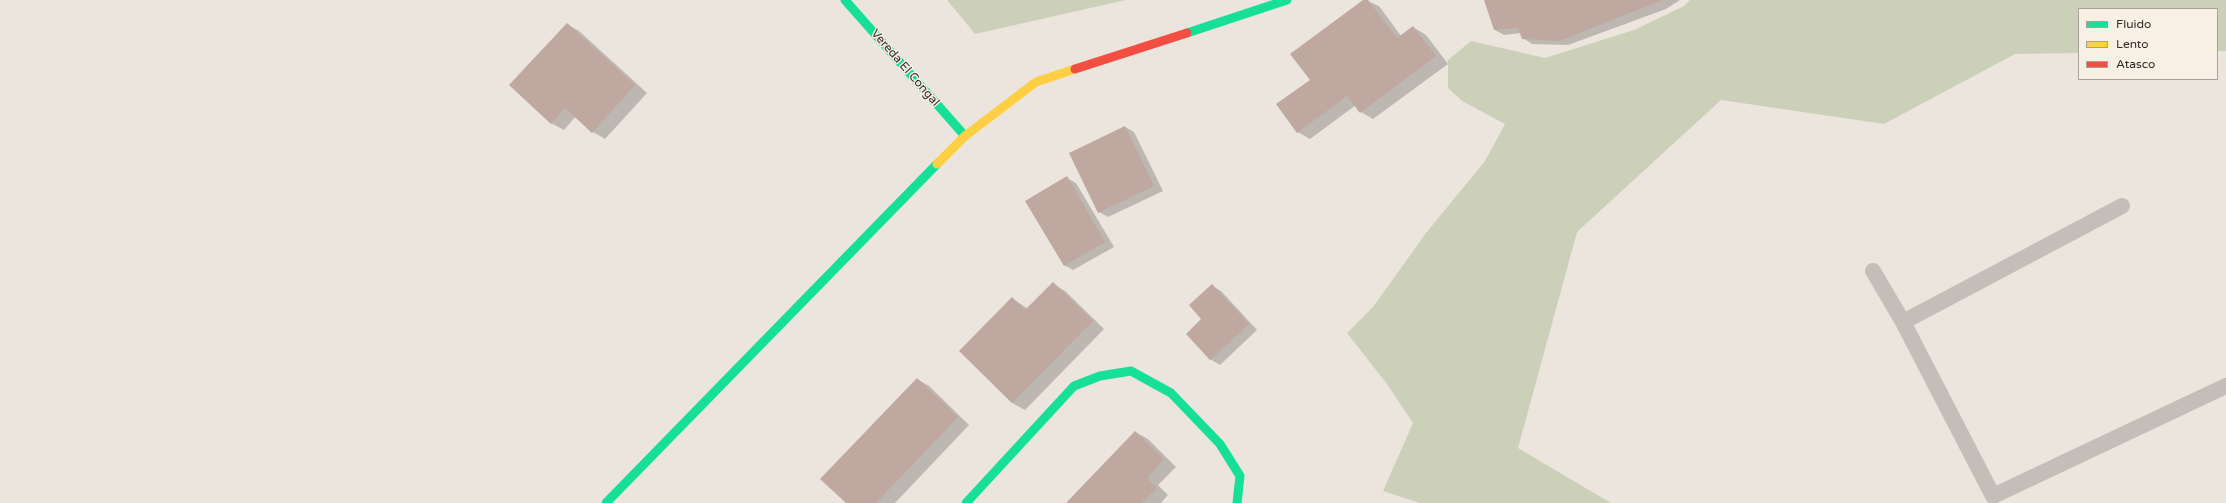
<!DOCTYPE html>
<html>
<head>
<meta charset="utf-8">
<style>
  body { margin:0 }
  #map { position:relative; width:2226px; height:503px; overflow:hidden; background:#ebe5de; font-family:"Varela Round",sans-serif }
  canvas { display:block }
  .legend { position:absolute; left:2078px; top:8px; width:140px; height:72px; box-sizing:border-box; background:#f8efe5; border:1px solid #aaa099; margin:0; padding:5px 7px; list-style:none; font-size:12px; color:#342a27 }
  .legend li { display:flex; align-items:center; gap:8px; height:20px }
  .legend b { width:20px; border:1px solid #aaa099 }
</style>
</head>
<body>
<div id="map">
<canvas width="2226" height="503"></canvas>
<ul class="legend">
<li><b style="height:5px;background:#16e098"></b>Fluido</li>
<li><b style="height:5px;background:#ffcf43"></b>Lento</li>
<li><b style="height:5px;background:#f24e42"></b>Atasco</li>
</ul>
</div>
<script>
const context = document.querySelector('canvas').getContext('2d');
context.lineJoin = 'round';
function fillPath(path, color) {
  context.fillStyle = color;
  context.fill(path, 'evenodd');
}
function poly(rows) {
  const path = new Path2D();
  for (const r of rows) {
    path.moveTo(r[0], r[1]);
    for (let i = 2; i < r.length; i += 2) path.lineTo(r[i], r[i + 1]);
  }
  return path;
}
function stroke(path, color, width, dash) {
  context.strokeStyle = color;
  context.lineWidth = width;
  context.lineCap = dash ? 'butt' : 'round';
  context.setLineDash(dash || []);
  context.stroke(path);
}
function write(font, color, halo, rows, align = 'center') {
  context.font = font + ' "Varela Round",sans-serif';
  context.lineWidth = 3;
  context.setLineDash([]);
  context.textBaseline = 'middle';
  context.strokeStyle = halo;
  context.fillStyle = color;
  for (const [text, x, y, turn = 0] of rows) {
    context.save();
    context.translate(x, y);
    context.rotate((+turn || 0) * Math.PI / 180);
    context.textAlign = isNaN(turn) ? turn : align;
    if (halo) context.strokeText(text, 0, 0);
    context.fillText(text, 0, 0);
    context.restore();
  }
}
fillPath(poly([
  [947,0,1126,0,975,34],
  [1690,0,2226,0,2226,51,2217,51,2217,9,2079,9,2079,53,2015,54,1884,124,1721,100,1577,232,1518,448,1611,503,1420,503,1383,491,1413,423,1387,384,1347,333,1373,307,1426,233,1485,161,1505,124,1462,101,1448,88,1448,60,1471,41,1545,58,1634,30,1684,6]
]), '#ccd0b9');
fillPath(poly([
  [1365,0,1379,6,1401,36,1413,27,1426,35,1448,64,1373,119,1361,112,1356,105,1310,139,1298,132,1311,80],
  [1485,0,1680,0,1666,9,1568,45,1532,44,1523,38,1521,33,1504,35,1495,30],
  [567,24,579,31,647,93,605,139,593,132,576,116,564,130,551,123],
  [1125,127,1134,132,1163,191,1108,217,1099,212],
  [1067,178,1076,183,1114,247,1073,270,1064,265],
  [1053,284,1065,291,1104,329,1025,410,1012,403,960,351,1012,298,1028,309],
  [1212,286,1221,291,1257,330,1220,365,1210,359,1203,319],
  [917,379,929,386,969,425,895,503,847,503],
  [1135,432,1148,439,1176,467,1158,485,1168,495,1161,503,1067,503]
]), '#0003');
fillPath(poly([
  [1363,0,1368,0,1397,38,1413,26,1436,56,1360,113,1347,96,1297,133,1276,104,1310,80,1290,54],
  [1484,0,1663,0,1559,41,1522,39,1518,28,1494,30],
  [567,23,635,85,592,133,565,108,551,124,509,85],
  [1125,126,1154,186,1098,213,1069,153],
  [1067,176,1105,242,1064,266,1025,201],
  [1053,282,1093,321,1012,403,959,351,1012,297,1025,310],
  [1212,284,1249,324,1210,360,1186,334,1201,319,1189,305],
  [917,378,958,417,876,503,846,503,820,479],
  [1135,431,1164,459,1147,478,1157,488,1142,503,1066,503]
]), '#bea8a0');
stroke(poly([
  [1873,271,1903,322,1993,496,2226,386],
  [1903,322,2122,206]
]), '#c4bdb8', 16);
stroke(poly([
  [845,0,965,136],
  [1187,33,1287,0],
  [606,503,937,164],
  [966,503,1074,386,1100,376,1131,371,1171,393,1220,444,1240,476,1237,503]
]), '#16e098', 9);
stroke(poly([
  [937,164,965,136,1036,82,1075,69]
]), '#ffcf43', 9);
stroke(poly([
  [1075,69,1187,33]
]), '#f24e42', 9);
write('12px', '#342a27', '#f8efe5', [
  ["Vereda El Congal",905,68,49]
]);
</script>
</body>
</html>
